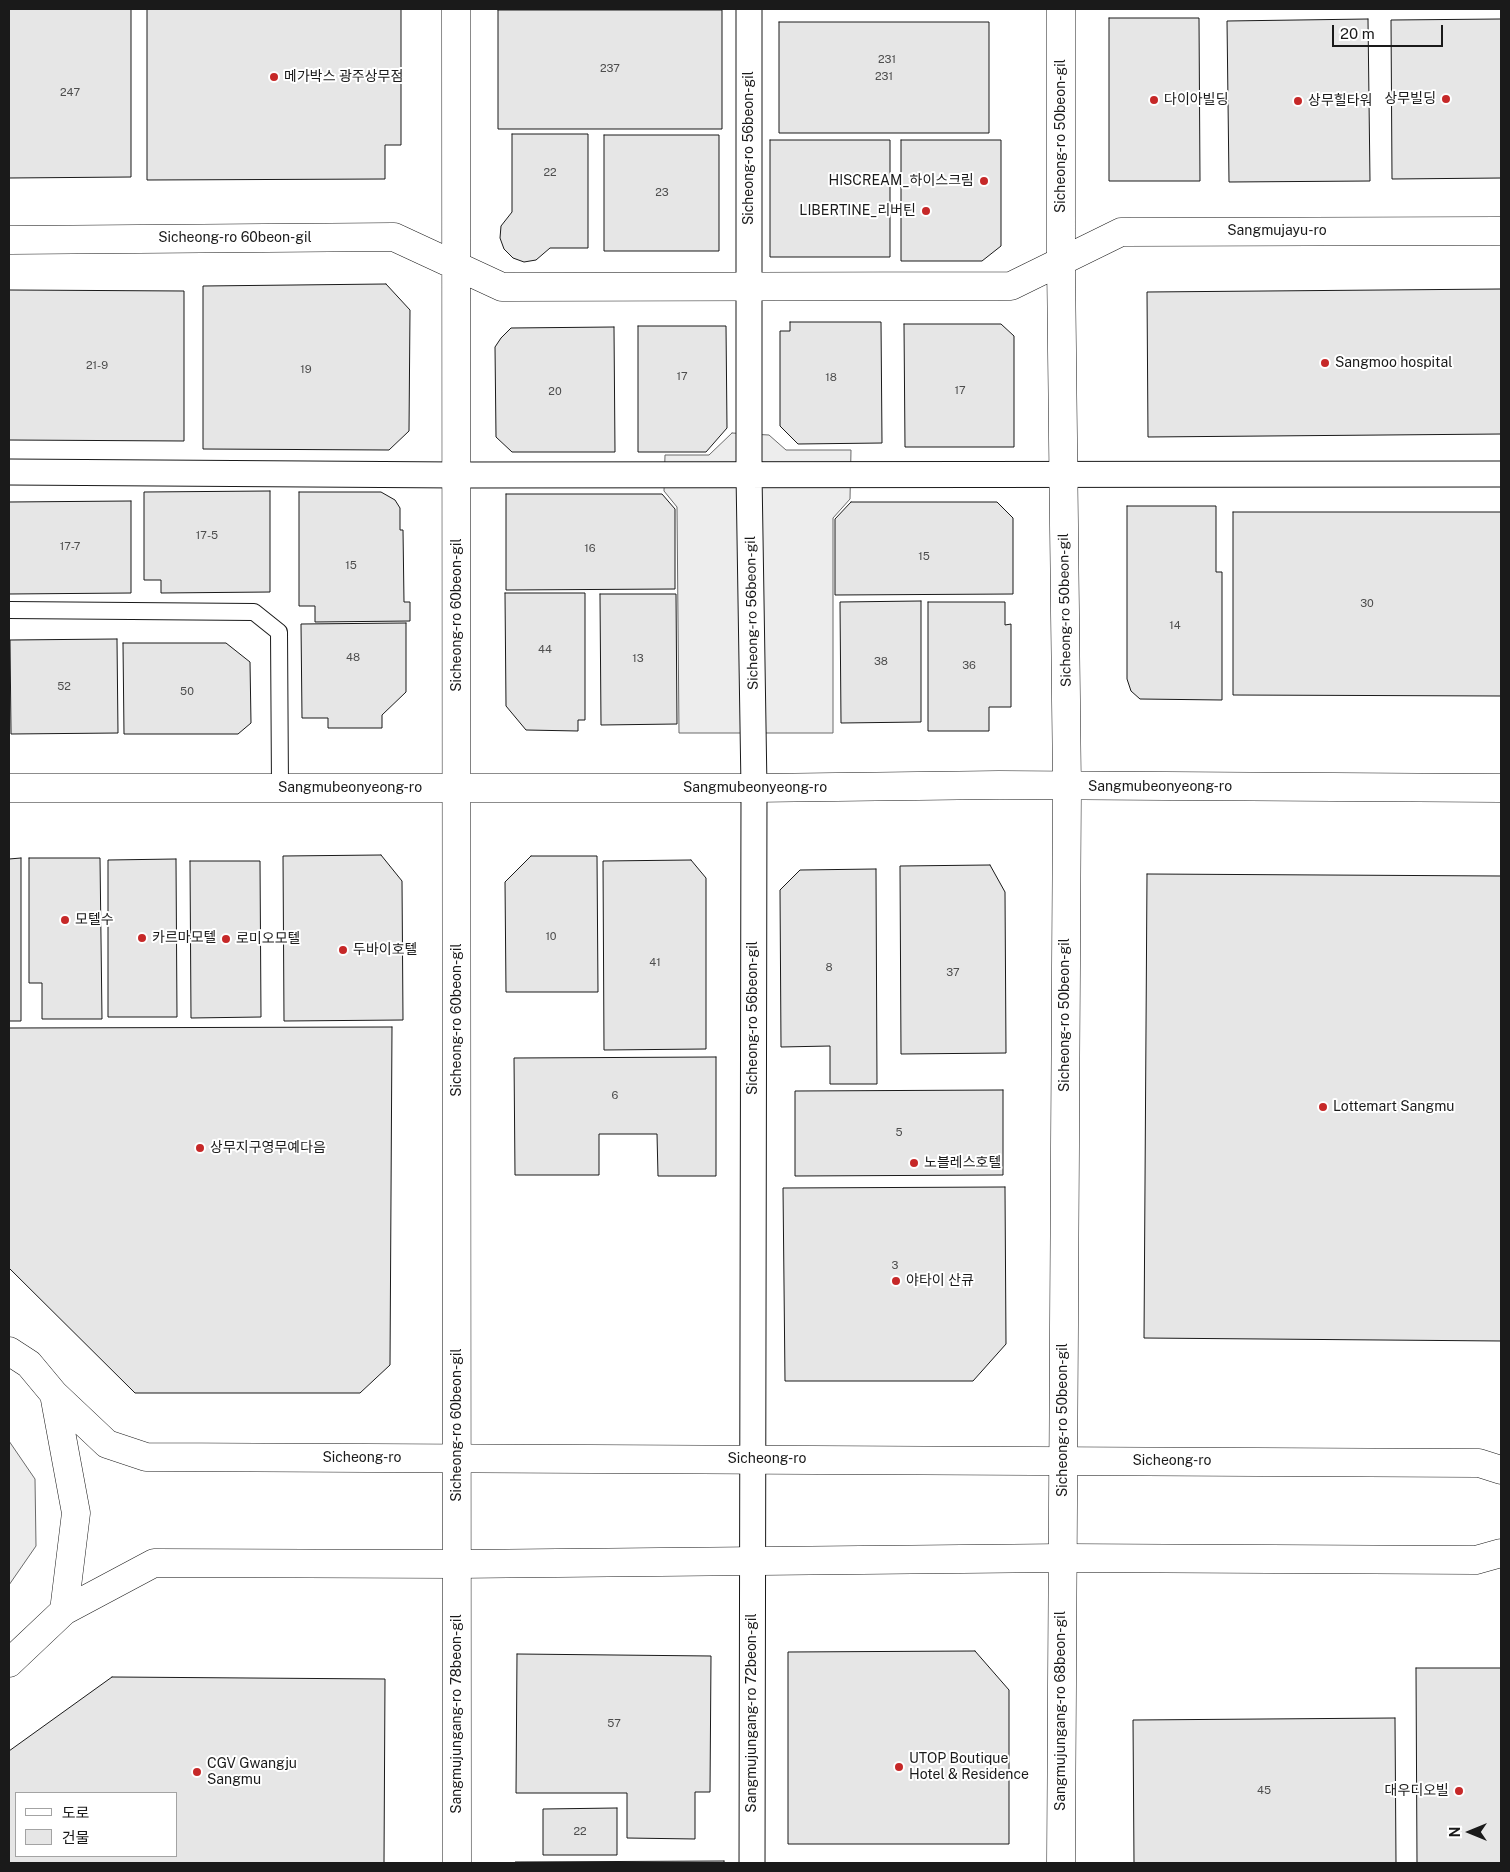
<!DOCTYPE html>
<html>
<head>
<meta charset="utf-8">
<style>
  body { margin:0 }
  #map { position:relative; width:1510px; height:1872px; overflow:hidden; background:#fff; font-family:"Public Sans","Noto Sans KR",sans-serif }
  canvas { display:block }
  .frame { position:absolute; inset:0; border:10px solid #1a1a1a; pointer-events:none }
  .legend { position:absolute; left:15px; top:1792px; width:162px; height:65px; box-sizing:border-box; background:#fff; border:1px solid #a3a3a3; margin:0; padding:6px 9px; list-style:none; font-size:15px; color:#1a1a1a }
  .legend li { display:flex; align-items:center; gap:10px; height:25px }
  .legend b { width:25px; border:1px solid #a3a3a3 }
  .north { position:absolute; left:1445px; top:1807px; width:50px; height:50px; -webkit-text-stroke:4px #fff; paint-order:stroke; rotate:270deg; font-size:14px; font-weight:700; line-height:20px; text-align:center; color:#1a1a1a }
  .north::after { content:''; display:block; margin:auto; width:18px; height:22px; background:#1a1a1a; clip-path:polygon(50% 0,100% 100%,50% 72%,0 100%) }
  .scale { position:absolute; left:1332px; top:25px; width:111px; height:22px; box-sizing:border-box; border:2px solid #1a1a1a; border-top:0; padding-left:6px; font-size:15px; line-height:18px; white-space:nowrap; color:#1a1a1a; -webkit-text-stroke:4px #fff; paint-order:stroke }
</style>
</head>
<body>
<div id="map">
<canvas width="1510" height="1872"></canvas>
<div class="frame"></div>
<ul class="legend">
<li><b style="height:6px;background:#fff"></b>도로</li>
<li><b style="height:14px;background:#e6e6e6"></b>건물</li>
</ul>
<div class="north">N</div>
<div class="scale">20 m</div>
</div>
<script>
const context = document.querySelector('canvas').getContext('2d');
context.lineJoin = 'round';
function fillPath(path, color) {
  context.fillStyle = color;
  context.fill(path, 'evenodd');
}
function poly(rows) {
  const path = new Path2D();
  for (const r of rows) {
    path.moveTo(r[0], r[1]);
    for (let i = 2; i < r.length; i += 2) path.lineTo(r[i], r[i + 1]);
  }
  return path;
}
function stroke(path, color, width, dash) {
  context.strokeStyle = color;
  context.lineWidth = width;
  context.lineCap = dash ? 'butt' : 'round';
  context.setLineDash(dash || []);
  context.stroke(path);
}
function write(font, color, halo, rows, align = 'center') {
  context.font = font + ' "Public Sans","Noto Sans KR",sans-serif';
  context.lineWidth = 4;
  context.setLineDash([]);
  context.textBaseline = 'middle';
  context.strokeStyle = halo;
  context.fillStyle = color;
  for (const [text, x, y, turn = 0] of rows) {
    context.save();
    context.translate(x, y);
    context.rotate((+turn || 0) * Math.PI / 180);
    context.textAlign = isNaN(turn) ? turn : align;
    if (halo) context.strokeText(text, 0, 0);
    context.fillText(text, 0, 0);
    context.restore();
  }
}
const built = poly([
  [732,433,769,435,786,450,851,450,850,499,833,518,833,733,679,733,677,507,664,491,665,455,709,455,732,433],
  [9,1441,35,1479,36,1546,9,1585,9,1441]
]);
fillPath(built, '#ededed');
stroke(built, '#6a6a6a', 1);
const building = poly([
  [9,9,131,9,131,177,9,178,9,9],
  [147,9,401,9,401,145,385,145,385,179,147,180,147,9],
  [498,10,722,10,722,129,498,129,498,10],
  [1109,18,1199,18,1200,181,1109,181,1109,18],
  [1368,19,1370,181,1229,182,1227,21,1368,19],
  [1501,19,1501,178,1392,179,1391,20,1501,19],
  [779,22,989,22,989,133,779,133,779,22],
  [512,134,588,134,588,248,550,248,536,260,524,262,513,258,504,249,500,238,501,226,512,212,512,134],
  [604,135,719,135,719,251,604,251,604,135],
  [770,140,890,140,890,257,770,257,770,140],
  [901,140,1001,140,1001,246,982,261,901,261,901,140],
  [386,284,410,310,409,431,389,450,203,449,203,286,386,284],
  [1501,289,1501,434,1148,437,1147,292,1501,289],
  [9,290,184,291,184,441,9,440,9,290],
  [790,322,881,322,882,443,798,444,780,426,780,331,790,331,790,322],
  [904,324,1001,324,1014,336,1014,447,905,447,904,324],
  [638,326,726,326,727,428,706,452,638,452,638,326],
  [614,327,615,452,512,452,496,437,495,347,501,338,511,328,614,327],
  [270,491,270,592,161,593,161,580,144,580,144,492,270,491],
  [299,492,381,492,395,500,400,508,400,530,403,530,404,602,410,602,410,621,315,622,315,606,299,606,299,492],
  [506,494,662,494,675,509,675,589,506,590,506,494],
  [131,501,131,593,9,594,9,502,131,501],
  [851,502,997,502,1013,518,1013,594,835,595,835,519,851,502],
  [1127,506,1216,506,1216,572,1222,572,1222,700,1140,699,1131,691,1127,679,1127,506],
  [1233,512,1501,512,1501,696,1233,695,1233,512],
  [505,593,585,593,585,720,578,720,578,731,526,730,506,706,505,593],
  [600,594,676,594,677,724,601,725,600,594],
  [921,601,921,722,841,723,840,602,921,601],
  [928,602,1005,602,1005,625,1011,624,1011,707,989,707,989,731,928,731,928,602],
  [406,623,406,692,382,715,382,728,328,728,328,718,302,718,301,624,406,623],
  [117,639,118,733,11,734,10,640,117,639],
  [123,643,226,643,250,662,251,723,238,734,124,734,123,643],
  [381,855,402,881,403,1020,284,1021,283,856,381,855],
  [531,856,597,856,598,992,506,992,505,882,531,856],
  [21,858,21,1021,9,1021,9,859,21,858],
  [29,858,100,858,102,1019,42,1019,42,983,29,983,29,858],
  [176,859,177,1017,108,1017,108,860,176,859],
  [691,860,706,878,706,1049,604,1050,603,861,691,860],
  [190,861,260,861,261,1017,191,1018,190,861],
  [990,865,1005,892,1006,1053,901,1054,900,866,990,865],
  [876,869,877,1084,830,1084,830,1046,781,1047,780,890,800,870,876,869],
  [1147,874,1501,876,1501,1341,1144,1338,1147,874],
  [392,1027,390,1365,360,1393,135,1393,9,1268,9,1028,392,1027],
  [716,1057,716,1176,658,1176,657,1134,599,1134,599,1175,515,1175,514,1058,716,1057],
  [1003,1090,1003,1175,795,1176,795,1091,1003,1090],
  [1005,1187,1006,1344,973,1381,785,1381,783,1188,1005,1187],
  [975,1651,1009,1690,1009,1844,788,1844,788,1652,975,1651],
  [517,1654,711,1656,710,1792,695,1792,695,1839,627,1838,627,1793,516,1793,517,1654],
  [1416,1668,1501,1668,1501,1863,1417,1863,1416,1668],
  [112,1677,385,1679,384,1863,9,1863,9,1751,112,1677],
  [16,1793,176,1793,176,1856,16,1856,16,1793],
  [1395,1718,1396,1863,1134,1863,1133,1720,1395,1718],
  [617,1808,617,1855,543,1855,543,1809,617,1808],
  [724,1861,724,1863,515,1863,515,1862,724,1861]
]);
fillPath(building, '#e6e6e6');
stroke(building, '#1a1a1a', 1);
const service = poly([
  [9,610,254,612,279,632,280,788]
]);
const pedestrian = poly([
  [749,9,749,474,754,788,752,1863],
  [9,472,457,475,1501,474]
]);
const minor = poly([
  [456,9,457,1863],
  [9,240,394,237,502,287,1011,286,1121,232,1501,231],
  [1061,1863,1067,787,1061,263,1061,9]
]);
const tertiary = poly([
  [9,788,754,788,999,785,1501,788],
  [9,1351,29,1364,54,1394,76,1513,64,1611,9,1663],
  [54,1394,107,1444,146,1457,1479,1463,1501,1470],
  [64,1611,154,1563,457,1564,1063,1558,1476,1560,1501,1553]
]);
stroke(service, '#1a1a1a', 18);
stroke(pedestrian, '#1a1a1a', 27);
stroke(minor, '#1a1a1a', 29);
stroke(tertiary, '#1a1a1a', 29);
stroke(service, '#fff', 16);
stroke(pedestrian, '#fff', 25);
stroke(minor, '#fff', 28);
stroke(tertiary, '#fff', 28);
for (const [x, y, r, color] of [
  [274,77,5,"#c62828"],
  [1446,99,5,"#c62828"],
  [1154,100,5,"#c62828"],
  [1298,101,5,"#c62828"],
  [984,181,5,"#c62828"],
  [926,211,5,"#c62828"],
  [1325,363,5,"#c62828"],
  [65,920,5,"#c62828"],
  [142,938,5,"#c62828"],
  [226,939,5,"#c62828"],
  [343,950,5,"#c62828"],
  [1323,1107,5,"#c62828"],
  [200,1148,5,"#c62828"],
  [914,1163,5,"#c62828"],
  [896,1281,5,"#c62828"],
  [899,1767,5,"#c62828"],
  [197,1772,5,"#c62828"],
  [1459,1791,5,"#c62828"]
]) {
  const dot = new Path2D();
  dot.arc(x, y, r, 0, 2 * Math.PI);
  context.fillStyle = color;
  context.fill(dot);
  stroke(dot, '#fff', 2);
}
write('11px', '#4d4d4d', null, [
  ["231",887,60],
  ["237",610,69],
  ["231",884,77],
  ["247",70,93],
  ["22",550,173],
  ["23",662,193],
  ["21-9",97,366],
  ["19",306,370],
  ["17",682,377],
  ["18",831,378],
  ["17",960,391],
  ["20",555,392],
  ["17-5",207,536],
  ["17-7",70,547],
  ["16",590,549],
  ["15",924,557],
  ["15",351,566],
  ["30",1367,604],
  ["14",1175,626],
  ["44",545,650],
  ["48",353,658],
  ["13",638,659],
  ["38",881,662],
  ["36",969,666],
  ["52",64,687],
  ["50",187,692],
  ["10",551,937],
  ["41",655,963],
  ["8",829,968],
  ["37",953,973],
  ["6",615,1096],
  ["5",899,1133],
  ["3",895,1266],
  ["57",614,1724],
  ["45",1264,1791],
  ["22",580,1832]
]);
write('14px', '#1a1a1a', '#fff', [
  ["메가박스 광주상무점",284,77],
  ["상무빌딩",1436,99,"right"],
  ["다이아빌딩",1164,100],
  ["상무힐타워",1308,101],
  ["HISCREAM_하이스크림",974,181,"right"],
  ["LIBERTINE_리버틴",916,211,"right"],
  ["Sangmoo hospital",1335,363],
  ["모텔수",75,920],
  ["카르마모텔",152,938],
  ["로미오모텔",236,939],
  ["두바이호텔",353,950],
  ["Lottemart Sangmu",1333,1107],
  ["상무지구영무예다음",210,1148],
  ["노블레스호텔",924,1163],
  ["야타이 산큐",906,1281],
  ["UTOP Boutique",909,1759],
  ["Hotel & Residence",909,1775],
  ["CGV Gwangju",207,1764],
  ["Sangmu",207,1780],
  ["대우디오빌",1449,1791,"right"]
], 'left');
write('14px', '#1a1a1a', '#fff', [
  ["Sicheong-ro 50beon-gil",1061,136,-90],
  ["Sicheong-ro 56beon-gil",749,148,-90],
  ["Sangmujayu-ro",1277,231],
  ["Sicheong-ro 60beon-gil",235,238],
  ["Sicheong-ro 50beon-gil",1065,610,-91],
  ["Sicheong-ro 56beon-gil",752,613,-91],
  ["Sicheong-ro 60beon-gil",457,615,-90],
  ["Sangmubeonyeong-ro",1160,787],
  ["Sangmubeonyeong-ro",350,788],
  ["Sangmubeonyeong-ro",755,788],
  ["Sicheong-ro 50beon-gil",1065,1015,-90],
  ["Sicheong-ro 56beon-gil",753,1018,-90],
  ["Sicheong-ro 60beon-gil",457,1020,-90],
  ["Sicheong-ro 50beon-gil",1063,1420,-90],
  ["Sicheong-ro 60beon-gil",457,1425,-90],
  ["Sicheong-ro",362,1458],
  ["Sicheong-ro",767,1459],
  ["Sicheong-ro",1172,1461],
  ["Sangmujungang-ro 68beon-gil",1061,1711,-90],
  ["Sangmujungang-ro 72beon-gil",752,1713,-90],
  ["Sangmujungang-ro 78beon-gil",457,1714,-90]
]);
</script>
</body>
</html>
